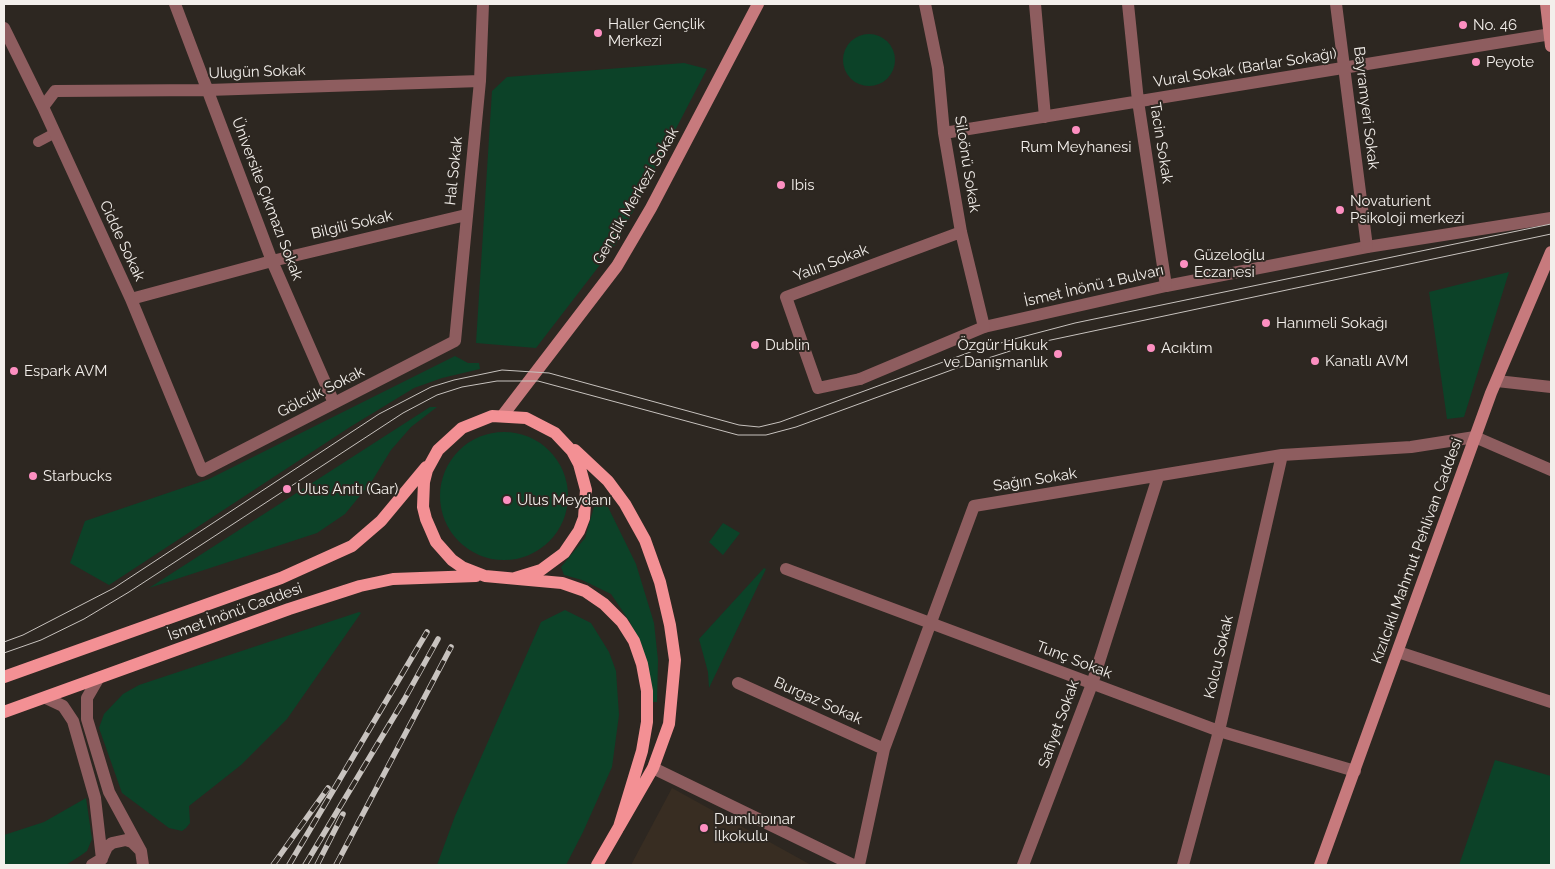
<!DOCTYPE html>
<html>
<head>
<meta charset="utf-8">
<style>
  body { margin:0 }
  #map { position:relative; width:1555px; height:869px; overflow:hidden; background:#2d2721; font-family:Raleway,sans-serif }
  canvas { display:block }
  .frame { position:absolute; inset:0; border:5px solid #f3efeb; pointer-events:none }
</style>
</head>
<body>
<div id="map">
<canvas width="1555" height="869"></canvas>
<div class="frame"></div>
</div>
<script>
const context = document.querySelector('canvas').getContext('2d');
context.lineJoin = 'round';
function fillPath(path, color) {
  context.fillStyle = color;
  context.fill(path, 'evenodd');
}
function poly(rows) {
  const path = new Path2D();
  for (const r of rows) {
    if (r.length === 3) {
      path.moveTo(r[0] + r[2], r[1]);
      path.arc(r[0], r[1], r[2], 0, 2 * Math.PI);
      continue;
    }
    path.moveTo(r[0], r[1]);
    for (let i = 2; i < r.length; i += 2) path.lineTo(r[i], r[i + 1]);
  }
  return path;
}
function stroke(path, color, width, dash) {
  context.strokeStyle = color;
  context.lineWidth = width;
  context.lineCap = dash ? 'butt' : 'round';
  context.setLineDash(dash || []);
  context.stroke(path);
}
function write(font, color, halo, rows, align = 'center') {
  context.font = font + ' Raleway,sans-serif';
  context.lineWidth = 4;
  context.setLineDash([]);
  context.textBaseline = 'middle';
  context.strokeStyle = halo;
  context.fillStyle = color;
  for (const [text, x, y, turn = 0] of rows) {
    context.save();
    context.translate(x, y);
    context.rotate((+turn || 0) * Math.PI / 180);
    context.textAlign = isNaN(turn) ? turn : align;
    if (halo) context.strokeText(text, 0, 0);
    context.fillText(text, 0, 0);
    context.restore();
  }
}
fillPath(poly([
  [672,788,811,865,631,865]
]), '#382d22');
fillPath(poly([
  [869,60,26],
  [684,63,707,69,616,244,536,348,476,343,492,91,507,77],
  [1509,272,1464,417,1447,419,1429,292],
  [455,356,468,363,479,363,480,369,442,378,414,388,350,427,109,585,70,563,85,521,209,479],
  [430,407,437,407,411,427,391,450,372,481,345,514,317,533,149,588],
  [504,496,64],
  [607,505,636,564,654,623,658,660,657,702,652,702,645,661,630,622,611,594,582,580,564,575,561,567,585,538,594,507],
  [723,523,740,533,723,555,709,542],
  [764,568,766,569,709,688,708,672,699,639],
  [565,610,591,623,609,652,616,671,619,715,612,767,583,832,566,865,437,865,455,816,541,622],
  [359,612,361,613,287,719,241,765,189,806,190,823,186,828,182,831,169,828,122,793,99,728,104,714,123,694,139,685],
  [1495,760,1551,776,1551,865,1459,865],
  [86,798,92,839,87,851,80,856,66,865,4,865,4,835,44,822]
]), '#0c4228');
stroke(poly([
  [38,142,55,133]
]), '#8e5d5f', 10);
stroke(poly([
  [860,379,984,327,1166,286,1367,247,1551,218]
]), '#8e5d5f', 12);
stroke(poly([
  [175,4,272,261,334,403],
  [925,4,938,68,944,133,961,232,984,327],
  [1035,4,1045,117],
  [1128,4,1138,101,1166,286],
  [1336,4,1367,247],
  [4,28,43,107,131,299,202,471,455,341,480,81,483,4],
  [43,107,55,91,208,90,480,81],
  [944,133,1551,34],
  [131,299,272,261,466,215],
  [860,379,818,388,786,297,961,232],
  [1497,381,1551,387],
  [786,569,1219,731,1355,771],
  [1398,652,1551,702],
  [98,679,87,698,87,719,109,792,141,851],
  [738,683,884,749],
  [46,698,63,706,73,721,95,798,102,859,92,865],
  [653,768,853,865],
  [102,858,107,847,112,843,126,840,132,842,141,851,143,865],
  [859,865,884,749,974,506,1282,455,1411,447,1475,437,1551,470],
  [1023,865,1092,684,1158,477],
  [1183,865,1219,731,1282,455]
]), '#8e5d5f', 12);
stroke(poly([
  [1546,4,1551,46],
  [503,415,617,266,651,208,758,4],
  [1320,865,1491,393,1551,252]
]), '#c77a7d', 12);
stroke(poly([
  [575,450,608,481,625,504,645,540,660,582,670,625,675,660,669,724,653,768,597,865],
  [515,578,541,570,564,553,579,531,584,518,586,490,579,464,572,451,555,433,526,418,492,416,462,428,438,450,427,470,424,482,423,507,426,519,436,542,452,560,462,567,485,576,562,583,585,591,604,604,622,622,634,641,642,664,647,691,647,722,642,751,619,827],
  [4,677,281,578,352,546,381,521,426,467],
  [4,712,289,609,360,586,393,579,476,576]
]), '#f39094', 12);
stroke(poly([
  [4,642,23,635,114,588,379,414,431,387,454,380,502,370,549,373,739,425,759,427,780,422,973,351,1018,338,1075,323,1551,224],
  [4,653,41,640,84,619,129,592,403,413,437,395,462,387,497,381,538,381,738,435,766,435,796,427,957,368,1032,344,1551,234]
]), '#c8c3bf', 1);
const rail = poly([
  [273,865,328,788],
  [289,865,427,632],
  [305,865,404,700,438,639],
  [317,865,343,814],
  [336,865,451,647]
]);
stroke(rail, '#c8c3bf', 5.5);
stroke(rail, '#2d2721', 4, [11]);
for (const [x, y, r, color] of [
  [1463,25,5,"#fd8fc1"],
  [598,33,5,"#fd8fc1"],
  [1476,62,5,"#fd8fc1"],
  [1076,130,5,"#fd8fc1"],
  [781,185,5,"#fd8fc1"],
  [1340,210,5,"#fd8fc1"],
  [1184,264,5,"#fd8fc1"],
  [1266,323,5,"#fd8fc1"],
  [755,345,5,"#fd8fc1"],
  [1151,348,5,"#fd8fc1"],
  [1058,354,5,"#fd8fc1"],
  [1315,361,5,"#fd8fc1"],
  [14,371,5,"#fd8fc1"],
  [33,476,5,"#fd8fc1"],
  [287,489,5,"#fd8fc1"],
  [507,500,5,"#fd8fc1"],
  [704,828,5,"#fd8fc1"]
]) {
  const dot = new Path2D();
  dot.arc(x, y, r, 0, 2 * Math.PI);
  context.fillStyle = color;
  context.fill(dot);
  stroke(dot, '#2d2721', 2);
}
write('15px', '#f3efeb', '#2d2721', [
  ["Haller Gençlik",608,24],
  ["Merkezi",608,41],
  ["No. 46",1473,25],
  ["Peyote",1486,62],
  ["Rum Meyhanesi",1076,147,"center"],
  ["Ibis",791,185],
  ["Novaturient",1350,201],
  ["Psikoloji merkezi",1350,218],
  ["Güzeloğlu",1194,255],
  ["Eczanesi",1194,272],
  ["Hanımeli Sokağı",1276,323],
  ["Dublin",765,345],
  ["Özgür Hukuk",1048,345,"right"],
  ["ve Danışmanlık",1048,362,"right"],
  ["Acıktım",1161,348],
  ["Kanatlı AVM",1325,361],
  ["Espark AVM",24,371],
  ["Starbucks",43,476],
  ["Ulus Anıtı (Gar)",297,489],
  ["Ulus Meydanı",517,500],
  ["Dumlupınar",714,819],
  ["İlkokulu",714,836]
], 'left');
write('15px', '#f3efeb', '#2d2721', [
  ["Vural Sokak (Barlar Sokağı)",1245,68,-9],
  ["Ulugün Sokak",257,72,-2],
  ["Bayramyeri Sokak",1366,108,83],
  ["Tacin Sokak",1161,143,81],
  ["Siloönü Sokak",967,164,81],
  ["Hal Sokak",454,171,-84],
  ["Gençlik Merkezi Sokak",636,196,-60],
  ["Üniversite Çıkmazı Sokak",267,199,69],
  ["Bilgili Sokak",352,225,-13],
  ["Cidde Sokak",122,241,65],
  ["Yalın Sokak",831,263,-21],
  ["İsmet İnönü 1 Bulvarı",1094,286,-13],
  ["Gölcük Sokak",321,392,-27],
  ["Sağın Sokak",1035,480,-9],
  ["Kızılcıklı Mahmut Pehlivan Caddesi",1417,551,-70],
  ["İsmet İnönü Caddesi",235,612,-20],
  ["Kolcu Sokak",1219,657,-77],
  ["Tunç Sokak",1074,660,21],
  ["Burgaz Sokak",818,701,24],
  ["Safiyet Sokak",1059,724,-70]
]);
</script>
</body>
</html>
